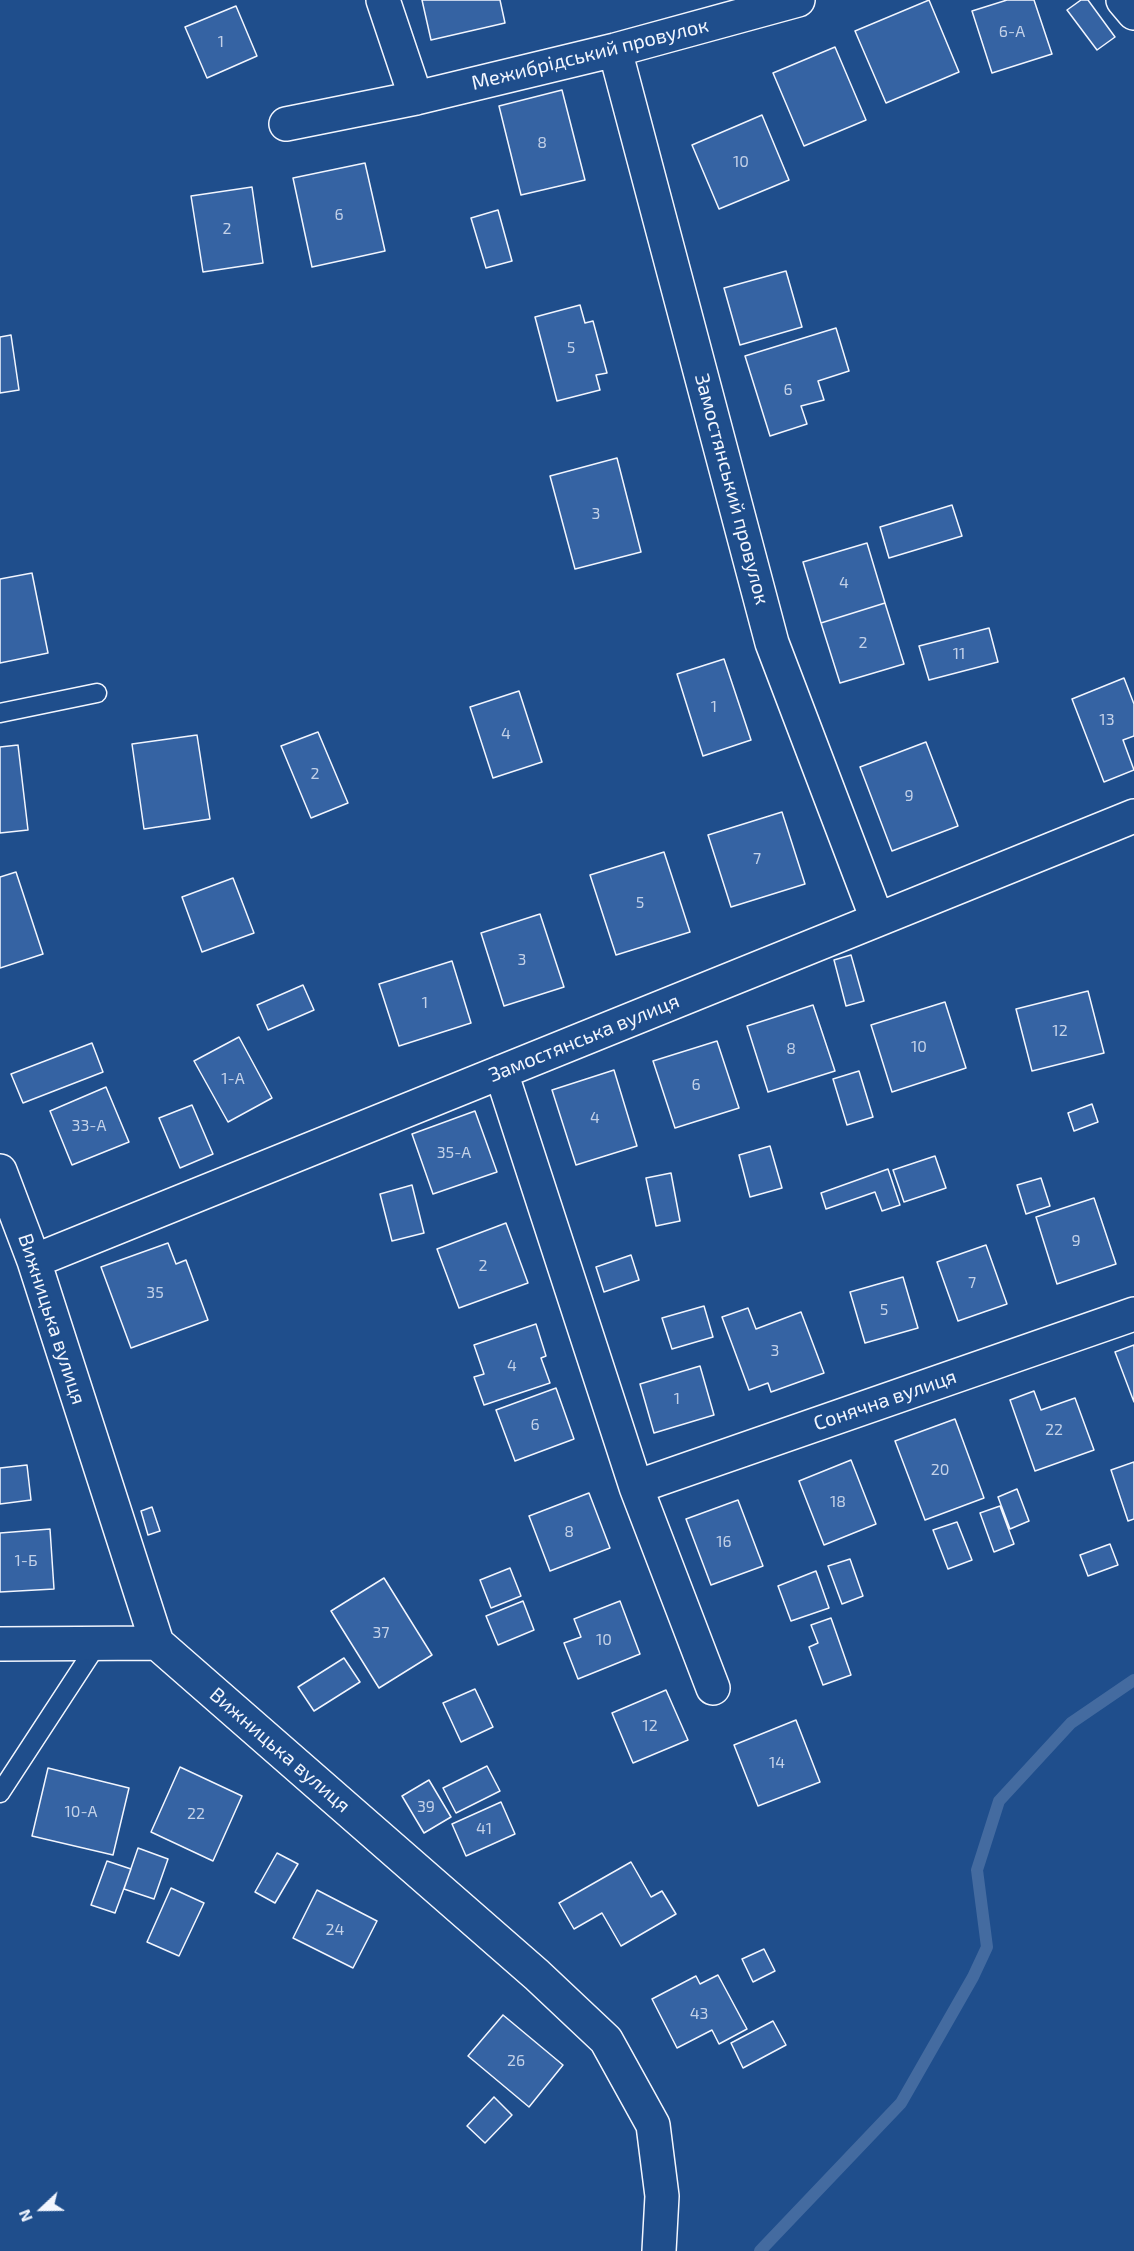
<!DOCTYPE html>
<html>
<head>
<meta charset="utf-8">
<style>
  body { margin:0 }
  #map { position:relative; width:1134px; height:2251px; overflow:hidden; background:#1f4e8c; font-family:"Exo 2",sans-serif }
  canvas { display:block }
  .north { position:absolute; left:12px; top:2179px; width:60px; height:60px; -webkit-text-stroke:4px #1f4e8c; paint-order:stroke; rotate:248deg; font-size:16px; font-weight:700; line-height:24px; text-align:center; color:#f2f6ff }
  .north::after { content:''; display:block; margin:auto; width:21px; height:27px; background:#f2f6ff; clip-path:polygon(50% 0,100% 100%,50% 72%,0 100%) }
</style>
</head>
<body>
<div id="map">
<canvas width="1134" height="2251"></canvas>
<div class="north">N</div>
</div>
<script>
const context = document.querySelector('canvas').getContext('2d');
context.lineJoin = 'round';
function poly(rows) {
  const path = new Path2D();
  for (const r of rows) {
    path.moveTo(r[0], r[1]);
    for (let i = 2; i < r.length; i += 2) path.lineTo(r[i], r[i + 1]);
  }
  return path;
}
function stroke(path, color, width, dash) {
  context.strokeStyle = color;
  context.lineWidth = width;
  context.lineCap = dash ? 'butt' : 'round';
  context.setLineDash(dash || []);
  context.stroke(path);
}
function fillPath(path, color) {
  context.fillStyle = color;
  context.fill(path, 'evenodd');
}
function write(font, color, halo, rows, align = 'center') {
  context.font = font + ' "Exo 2",sans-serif';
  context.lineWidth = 4.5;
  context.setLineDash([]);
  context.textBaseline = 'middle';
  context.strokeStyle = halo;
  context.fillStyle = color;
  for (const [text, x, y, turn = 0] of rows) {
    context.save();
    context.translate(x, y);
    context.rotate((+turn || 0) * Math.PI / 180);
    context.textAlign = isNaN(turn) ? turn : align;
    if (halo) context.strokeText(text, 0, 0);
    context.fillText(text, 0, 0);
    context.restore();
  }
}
stroke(poly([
  [760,2251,901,2103,973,1977,987,1947,977,1870,999,1801,1071,1723,1134,1680]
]), '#446ba0', 12);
const building = poly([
  [422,0,500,0,505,23,431,40,422,0],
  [929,0,959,72,886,103,855,31,929,0],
  [1007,0,1034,0,1052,54,992,73,972,11,1007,0],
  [1081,0,1088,0,1115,37,1097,50,1067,10,1081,0],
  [236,6,257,56,207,78,185,27,236,6],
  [835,47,866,120,804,146,773,73,835,47],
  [562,90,585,180,521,195,499,106,562,90],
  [762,115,789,180,719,209,692,145,762,115],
  [365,163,385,251,312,267,293,178,365,163],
  [252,187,263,263,203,272,191,196,252,187],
  [498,210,512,261,486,268,471,218,498,210],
  [786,271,802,327,740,345,724,288,786,271],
  [580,305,585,323,593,321,607,373,596,375,600,390,557,401,535,317,580,305],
  [836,328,849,371,818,381,824,400,801,406,807,424,770,436,745,356,836,328],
  [11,335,19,390,0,393,0,337,11,335],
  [617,458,641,552,575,569,550,476,617,458],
  [952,505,962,536,889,558,880,527,952,505],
  [867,543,885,603,821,623,803,562,867,543],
  [32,573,48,653,0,663,0,579,32,573],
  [885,603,904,664,840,683,821,623,885,603],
  [989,628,998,662,929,680,919,646,989,628],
  [724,659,751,740,703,756,677,674,724,659],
  [1124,678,1134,704,1134,736,1123,740,1134,770,1104,782,1072,699,1124,678],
  [519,691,542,762,493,778,470,707,519,691],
  [318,732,348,803,311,818,281,746,318,732],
  [197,735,210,819,144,829,132,744,197,735],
  [926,742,958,826,892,851,860,767,926,742],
  [18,745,28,830,0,833,0,747,18,745],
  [782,812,805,884,731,907,708,835,782,812],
  [664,852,690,932,616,955,590,875,664,852],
  [16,872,43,954,0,968,0,877,16,872],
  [233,878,254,933,202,952,182,897,233,878],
  [540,914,564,987,504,1006,481,933,540,914],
  [851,955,864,1001,846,1006,834,960,851,955],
  [452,961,471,1023,399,1046,379,984,452,961],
  [303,985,314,1010,268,1030,257,1005,303,985],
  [1088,991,1104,1053,1032,1071,1016,1009,1088,991],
  [945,1002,966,1068,892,1092,871,1025,945,1002],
  [813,1005,835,1071,768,1092,747,1026,813,1005],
  [239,1037,272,1098,228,1122,194,1061,239,1037],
  [717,1041,739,1108,675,1128,653,1061,717,1041],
  [92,1043,103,1072,23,1103,11,1074,92,1043],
  [614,1070,637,1146,576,1165,552,1090,614,1070],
  [859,1071,873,1117,847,1125,833,1079,859,1071],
  [106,1087,129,1142,72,1165,50,1111,106,1087],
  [1092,1104,1098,1122,1074,1131,1068,1113,1092,1104],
  [192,1105,213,1154,180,1168,159,1118,192,1105],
  [475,1111,497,1172,433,1194,412,1134,475,1111],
  [770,1146,782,1188,750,1197,739,1155,770,1146],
  [935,1156,946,1188,904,1202,893,1170,935,1156],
  [888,1169,900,1205,882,1211,875,1192,826,1209,821,1193,888,1169],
  [671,1173,680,1221,656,1226,646,1178,671,1173],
  [1041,1178,1050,1206,1026,1214,1017,1185,1041,1178],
  [412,1185,424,1233,392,1241,380,1194,412,1185],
  [1094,1198,1116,1264,1057,1284,1036,1217,1094,1198],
  [506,1223,528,1283,459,1308,437,1249,506,1223],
  [168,1243,176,1264,186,1260,208,1320,131,1348,101,1267,168,1243],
  [986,1245,1007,1304,958,1321,937,1262,986,1245],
  [631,1255,639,1280,604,1292,596,1267,631,1255],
  [903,1277,918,1328,865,1343,850,1292,903,1277],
  [704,1306,713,1337,672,1349,662,1318,704,1306],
  [748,1308,756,1329,801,1312,824,1373,771,1392,768,1383,749,1390,722,1317,748,1308],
  [536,1324,546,1356,541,1358,550,1383,484,1405,474,1377,484,1374,474,1345,536,1324],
  [1134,1345,1134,1402,1115,1352,1134,1345],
  [700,1366,714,1415,654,1433,640,1384,700,1366],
  [556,1388,574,1439,515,1461,496,1410,556,1388],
  [1034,1391,1041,1410,1075,1398,1094,1450,1035,1471,1010,1400,1034,1391],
  [955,1419,984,1498,925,1520,895,1441,955,1419],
  [851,1460,876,1524,824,1545,799,1481,851,1460],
  [1134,1462,1134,1519,1128,1521,1111,1470,1134,1462],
  [27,1465,31,1500,0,1504,0,1468,27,1465],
  [1017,1489,1029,1521,1010,1529,998,1497,1017,1489],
  [589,1493,610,1548,550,1571,529,1516,589,1493],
  [738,1500,763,1566,711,1585,686,1519,738,1500],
  [1000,1506,1014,1544,994,1552,980,1513,1000,1506],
  [152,1507,160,1531,148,1535,141,1511,152,1507],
  [957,1522,972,1560,948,1569,933,1530,957,1522],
  [50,1529,54,1589,0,1592,0,1533,50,1529],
  [1110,1544,1118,1565,1088,1576,1080,1555,1110,1544],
  [850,1559,863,1596,842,1604,828,1566,850,1559],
  [510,1568,521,1596,491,1608,480,1580,510,1568],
  [816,1571,829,1608,791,1621,778,1586,816,1571],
  [384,1578,432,1655,379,1688,331,1611,384,1578],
  [523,1601,534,1630,498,1645,486,1616,523,1601],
  [620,1601,640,1654,578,1679,564,1643,581,1637,574,1619,620,1601],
  [831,1618,851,1675,823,1685,809,1647,818,1643,811,1625,831,1618],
  [344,1658,360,1682,314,1711,298,1687,344,1658],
  [475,1689,493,1727,461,1742,443,1703,475,1689],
  [666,1690,688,1740,633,1763,612,1713,666,1690],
  [796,1720,820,1782,758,1806,734,1745,796,1720],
  [487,1766,500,1791,456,1813,443,1788,487,1766],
  [180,1767,242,1796,213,1861,151,1832,180,1767],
  [48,1768,129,1788,113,1855,32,1836,48,1768],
  [429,1780,451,1817,424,1833,402,1796,429,1780],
  [501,1802,515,1834,466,1856,452,1824,501,1802],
  [138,1848,168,1859,154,1899,124,1889,138,1848],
  [277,1853,298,1864,275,1903,255,1892,277,1853],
  [107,1861,131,1869,115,1913,91,1905,107,1861],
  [631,1862,651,1897,662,1891,676,1914,621,1946,602,1913,574,1929,559,1903,631,1862],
  [171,1888,204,1903,179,1956,147,1942,171,1888],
  [317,1890,377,1921,353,1968,293,1938,317,1890],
  [764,1949,775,1971,753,1982,742,1959,764,1949],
  [718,1975,747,2029,719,2044,712,2030,677,2048,652,1999,696,1976,700,1984,718,1975],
  [503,2015,563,2065,529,2107,468,2056,503,2015],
  [773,2021,786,2045,743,2068,731,2043,773,2021],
  [494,2097,512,2115,485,2143,467,2126,494,2097]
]);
fillPath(building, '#3563a3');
stroke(building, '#f2f6ff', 1.5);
const service = poly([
  [0,713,97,693],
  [0,1793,98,1643]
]);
const minor = poly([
  [383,0,416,98],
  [1123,0,1134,13],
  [615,50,772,643,877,919],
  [286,124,416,98,615,50,798,0],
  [501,1072,636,1487,1134,1314],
  [0,1171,34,1261,157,1643,537,1975,606,2040,653,2125,662,2196,659,2251],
  [34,1261,1134,816],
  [636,1487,713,1688],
  [0,1644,157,1643]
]);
stroke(service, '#f2f6ff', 21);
stroke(minor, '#f2f6ff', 36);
stroke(service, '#1f4e8c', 18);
stroke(minor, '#1f4e8c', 33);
write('16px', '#c3d1e8', null, [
  ["6-А",1012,32],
  ["1",221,42],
  ["8",542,143],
  ["10",741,162],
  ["6",339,215],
  ["2",227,229],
  ["5",571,348],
  ["6",788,390],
  ["3",596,514],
  ["4",844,583],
  ["2",863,643],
  ["11",959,654],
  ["1",714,707],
  ["13",1107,720],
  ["4",506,734],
  ["2",315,774],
  ["9",909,796],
  ["7",757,859],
  ["5",640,903],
  ["3",522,960],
  ["1",425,1003],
  ["12",1060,1031],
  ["10",919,1047],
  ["8",791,1049],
  ["1-А",233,1079],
  ["6",696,1085],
  ["4",595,1118],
  ["33-А",89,1126],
  ["35-А",454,1153],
  ["9",1076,1241],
  ["2",483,1266],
  ["7",972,1283],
  ["35",155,1293],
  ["5",884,1310],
  ["3",775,1351],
  ["4",512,1366],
  ["1",677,1399],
  ["6",535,1425],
  ["22",1054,1430],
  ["20",940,1470],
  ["18",838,1502],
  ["8",569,1532],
  ["16",724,1542],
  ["1-Б",26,1561],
  ["37",381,1633],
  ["10",604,1640],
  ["12",650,1726],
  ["14",777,1763],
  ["39",426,1807],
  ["10-А",81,1812],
  ["22",196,1814],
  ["41",484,1829],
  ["24",335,1930],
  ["43",699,2014],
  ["26",516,2061]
]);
write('20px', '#f2f6ff', '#1f4e8c', [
  ["Межибрідський провулок",590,54,-14],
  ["Замостянський провулок",732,489,75],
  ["Замостянська вулиця",584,1038,-22],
  ["Вижницька вулиця",52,1319,72],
  ["Сонячна вулиця",885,1400,-19],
  ["Вижницька вулиця",280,1750,41]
]);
</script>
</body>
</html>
